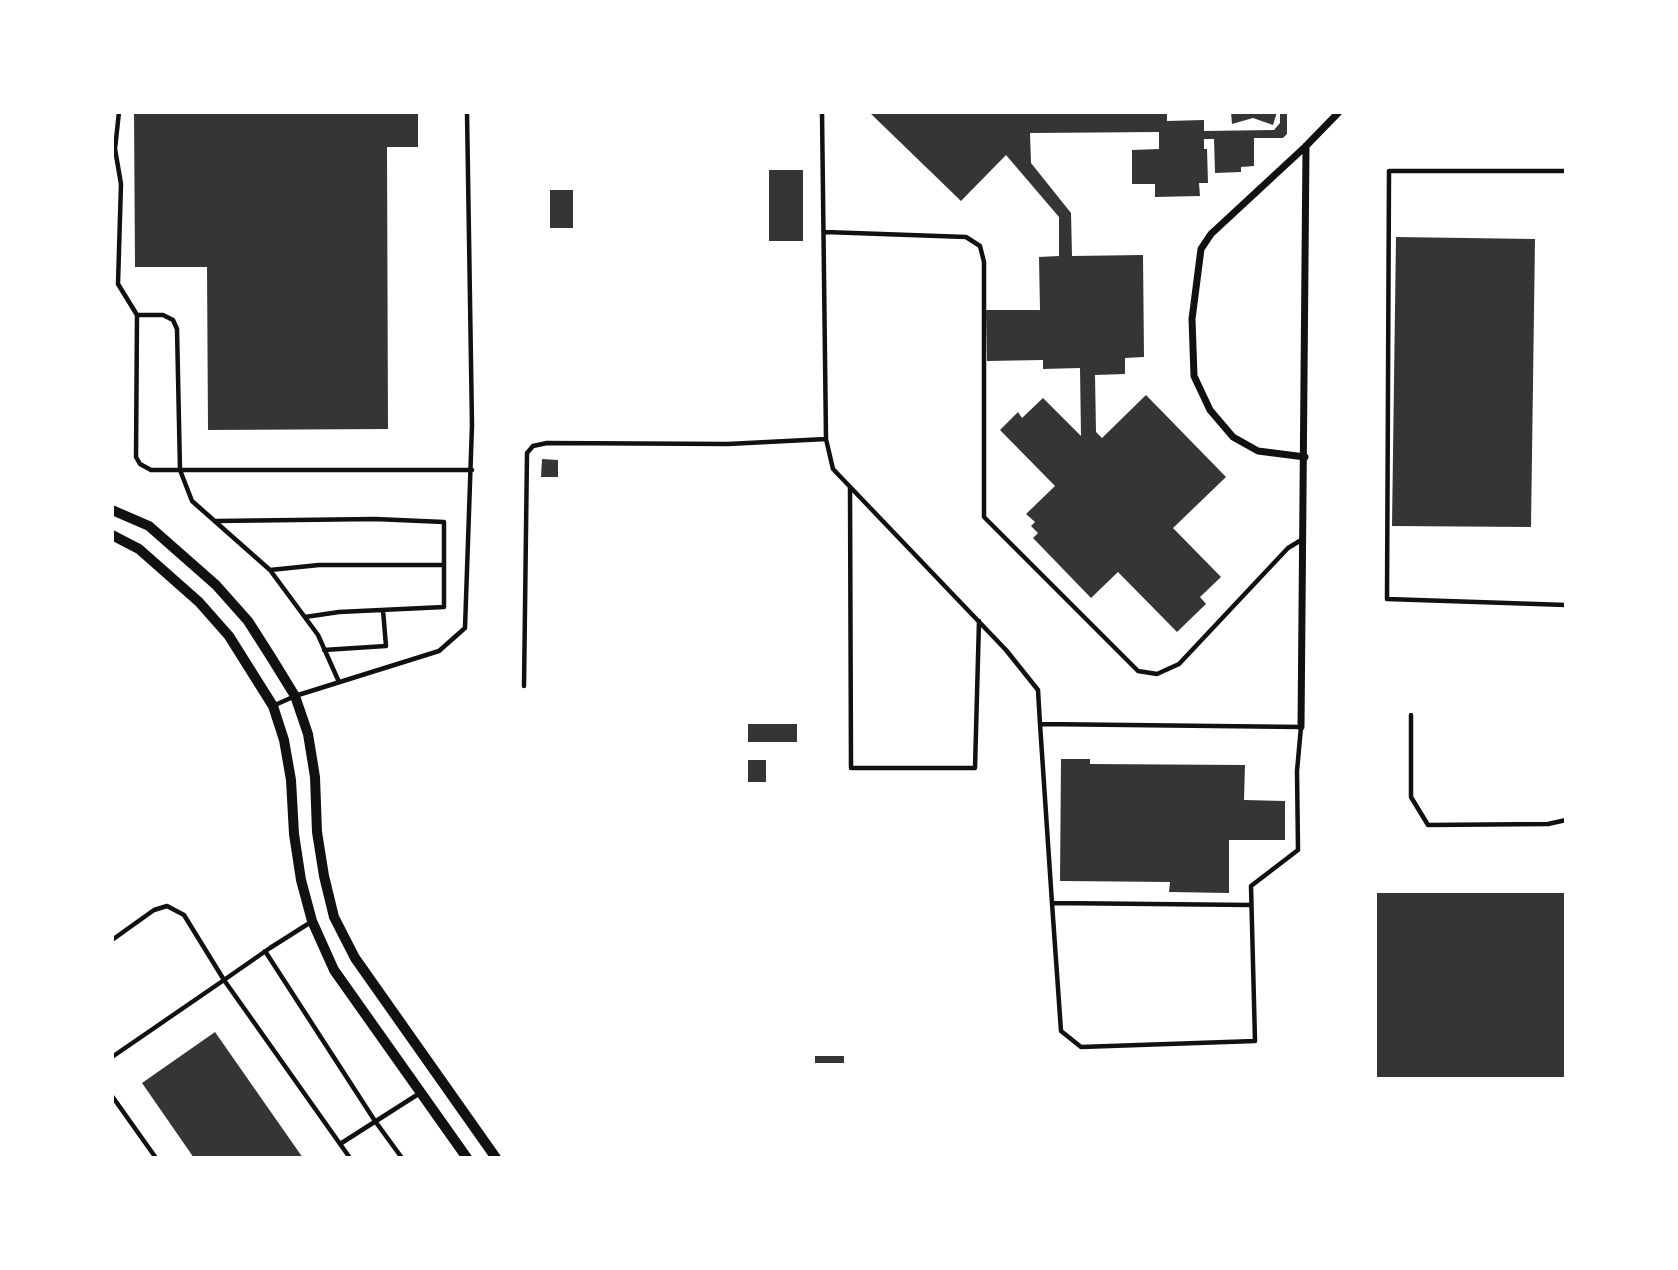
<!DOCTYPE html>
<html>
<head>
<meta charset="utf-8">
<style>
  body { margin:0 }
  #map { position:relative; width:1678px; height:1270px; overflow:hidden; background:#fff; font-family:"Times New Roman",serif }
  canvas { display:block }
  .frame { position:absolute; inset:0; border:114px solid #fff; pointer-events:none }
</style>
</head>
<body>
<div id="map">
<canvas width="1678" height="1270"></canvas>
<div class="frame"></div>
</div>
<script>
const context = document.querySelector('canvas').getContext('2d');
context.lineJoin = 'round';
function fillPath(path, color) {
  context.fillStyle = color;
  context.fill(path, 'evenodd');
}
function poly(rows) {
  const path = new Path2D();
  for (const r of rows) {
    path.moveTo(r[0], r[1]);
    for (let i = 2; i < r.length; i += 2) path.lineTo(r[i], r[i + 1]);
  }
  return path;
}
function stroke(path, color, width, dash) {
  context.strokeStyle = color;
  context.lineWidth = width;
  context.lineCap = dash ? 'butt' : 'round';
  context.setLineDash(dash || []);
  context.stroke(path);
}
fillPath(poly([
  [134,112,418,112,418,147,387,147,388,429,208,430,207,267,135,267],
  [869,112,1167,112,1167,121,1204,120,1204,131,1274,130,1280,123,1280,112,1287,112,1287,134,1283,138,1254,138,1254,166,1241,167,1241,172,1215,173,1214,139,1204,139,1204,149,1207,149,1208,183,1199,183,1200,196,1155,197,1155,184,1132,184,1132,150,1159,149,1159,132,1030,133,1031,163,1071,213,1072,256,1143,255,1144,357,1125,358,1125,374,1095,375,1096,432,1102,438,1146,395,1226,477,1173,528,1221,577,1200,597,1206,604,1177,632,1118,572,1091,598,1033,538,1038,533,1031,526,1035,522,1026,514,1055,486,1000,430,1018,412,1022,418,1043,398,1081,436,1080,368,1043,369,1043,360,987,361,986,310,1040,310,1039,257,1059,256,1059,217,1006,155,961,201],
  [1231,112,1277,112,1273,125,1253,118,1232,124],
  [769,170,803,170,803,241,769,241],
  [550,190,573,190,573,228,550,228],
  [1396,237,1535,239,1531,527,1392,526],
  [542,459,558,460,558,477,541,477],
  [748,724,797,724,797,742,748,742],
  [1061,759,1090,759,1090,764,1245,765,1244,800,1285,801,1285,840,1229,840,1229,893,1169,892,1170,882,1060,881],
  [748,760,766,760,766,782,748,782],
  [1377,893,1566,893,1566,1077,1377,1077],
  [215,1032,303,1158,194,1158,142,1083],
  [815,1056,844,1056,844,1063,815,1063]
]), '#353535');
stroke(poly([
  [822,112,826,439,833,469,1006,650,1038,690,1040,724,1052,903,1061,1031,1081,1047,1255,1041,1251,886,1298,850,1297,771,1301,727,1040,724],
  [112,149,115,149,121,184,118,284,137,315,136,457,140,464,151,470,180,470,192,501,270,570,318,635,339,682],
  [115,149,119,112],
  [1566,171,1389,171,1387,599,1566,605],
  [825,232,966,237,980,246,984,262,984,517,1138,671,1157,674,1179,664,1288,548,1303,539],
  [137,315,163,315,173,320,177,329,180,470,472,470],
  [850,488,851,768,975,768,979,621],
  [216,521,375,519,444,522,444,607,339,612,305,617],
  [270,570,319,565,444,565],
  [324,650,386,646,383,610],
  [524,686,527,453,533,446,547,443,728,444,826,439],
  [275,705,295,696,439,651,465,628,472,425,467,112],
  [1411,715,1411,797,1428,825,1548,824,1566,820],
  [1052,903,1251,905],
  [112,940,154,910,167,906,184,915,224,980,270,948,311,922],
  [265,951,375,1121,402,1158],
  [112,1057,224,980,350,1158],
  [112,1096,156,1158],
  [340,1144,420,1093]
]), '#111', 4.5);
stroke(poly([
  [1305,457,1258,451,1233,437,1210,410,1194,376,1192,319,1201,249,1211,234,1306,146,1339,112],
  [1301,727,1306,146]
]), '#111', 7);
stroke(poly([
  [112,510,149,526,216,585,248,621,271,657,295,696,308,734,315,777,317,832,324,876,334,917,355,958,496,1158],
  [112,535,139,549,199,602,229,636,273,706,284,740,291,780,294,834,301,880,312,921,334,970,467,1158]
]), '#111', 10);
</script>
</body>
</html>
